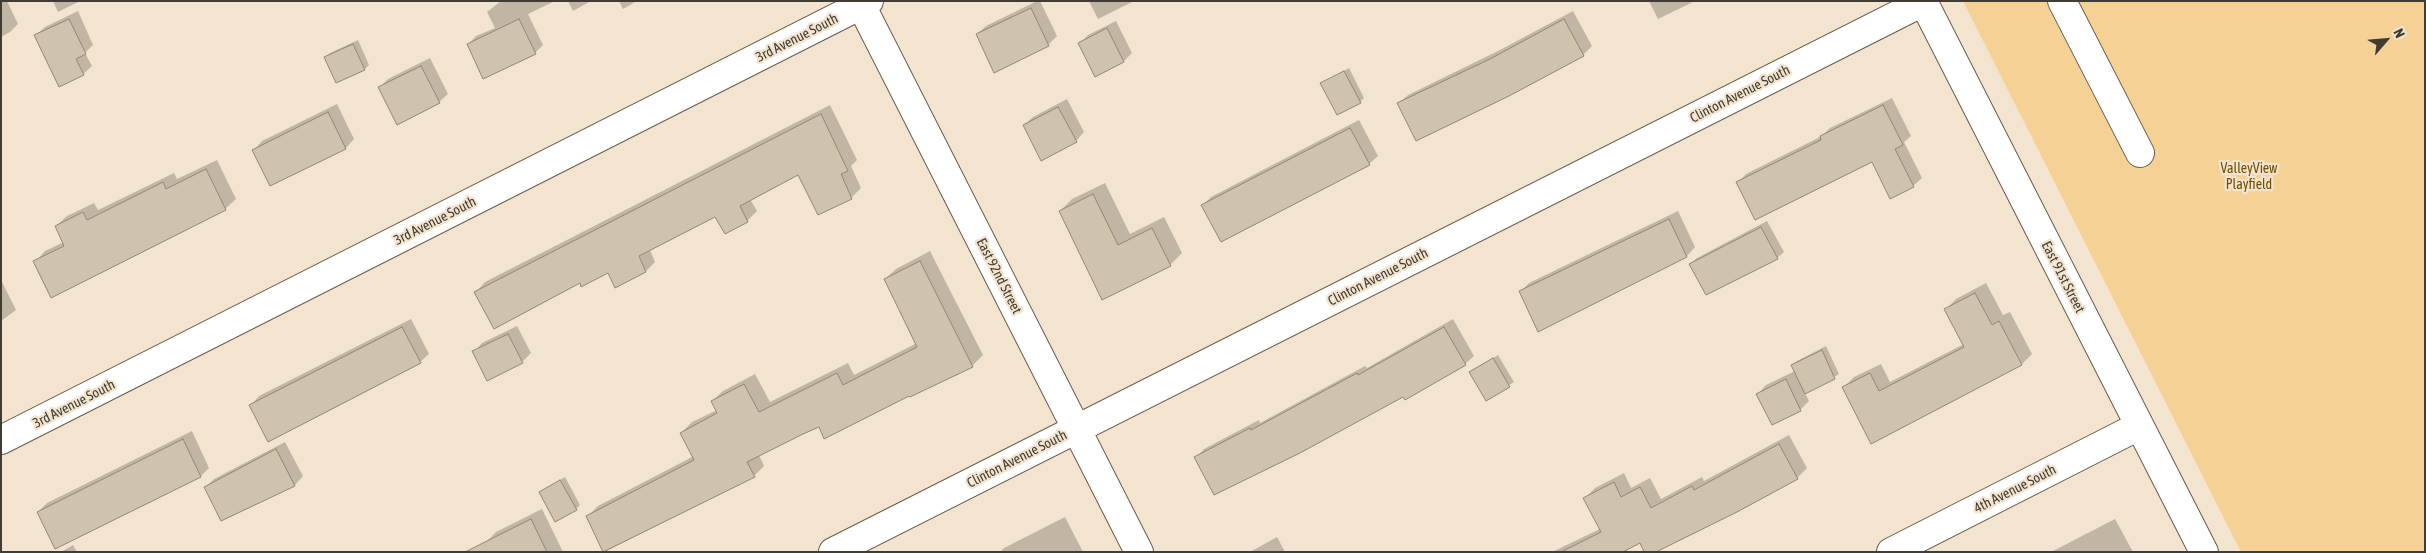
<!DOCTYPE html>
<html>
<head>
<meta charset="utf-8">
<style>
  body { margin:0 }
  #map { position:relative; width:2426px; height:553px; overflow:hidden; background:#f2e4ce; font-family:"Asap Condensed",sans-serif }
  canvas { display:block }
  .frame { position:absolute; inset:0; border:2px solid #413c33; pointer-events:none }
  .north { position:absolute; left:2361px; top:15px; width:50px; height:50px; -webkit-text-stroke:4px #f2e4ce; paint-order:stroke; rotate:63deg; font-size:14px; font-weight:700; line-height:20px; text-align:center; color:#413c33 }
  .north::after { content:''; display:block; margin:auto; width:18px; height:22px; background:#413c33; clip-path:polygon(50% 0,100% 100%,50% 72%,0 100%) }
</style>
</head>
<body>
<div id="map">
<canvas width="2426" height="553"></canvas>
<div class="frame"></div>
<div class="north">N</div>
</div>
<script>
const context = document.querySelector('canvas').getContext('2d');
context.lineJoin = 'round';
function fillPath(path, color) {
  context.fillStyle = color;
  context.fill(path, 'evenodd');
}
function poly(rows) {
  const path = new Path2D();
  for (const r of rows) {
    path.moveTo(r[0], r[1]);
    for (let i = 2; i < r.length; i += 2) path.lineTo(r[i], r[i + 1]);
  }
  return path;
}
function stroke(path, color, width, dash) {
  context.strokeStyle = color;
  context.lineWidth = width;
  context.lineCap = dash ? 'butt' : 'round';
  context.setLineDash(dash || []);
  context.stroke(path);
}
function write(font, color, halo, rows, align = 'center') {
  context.font = font + ' "Asap Condensed",sans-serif';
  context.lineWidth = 4.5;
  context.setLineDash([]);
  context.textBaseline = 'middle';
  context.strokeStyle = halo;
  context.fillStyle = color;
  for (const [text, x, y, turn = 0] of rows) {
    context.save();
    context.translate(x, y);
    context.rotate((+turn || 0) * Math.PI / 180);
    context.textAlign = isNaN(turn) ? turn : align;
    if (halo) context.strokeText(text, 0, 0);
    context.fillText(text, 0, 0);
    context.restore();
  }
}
fillPath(poly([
  [1963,1,2425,1,2425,552,2241,552]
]), '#f5d195');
fillPath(poly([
  [1,1,7,1,18,24,10,32,1,37],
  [53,1,80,1,58,12],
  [501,1,555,1,528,14,543,45,535,53,468,45,476,36,495,28,487,12],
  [568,1,591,1,573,11],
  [619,1,637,1,623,9],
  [1037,1,1040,1,1057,36,1048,45,977,34,986,26],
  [1089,1,1134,1,1098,19],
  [1649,1,1695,1,1658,19],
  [78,11,93,45,85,53,92,66,83,74,36,35,45,27],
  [1573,11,1592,46,1583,55,1399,103,1408,95,1500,50],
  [1116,21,1132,53,1124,61,1079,44,1088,35],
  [358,40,369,65,365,69,336,82,325,57,330,53],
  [430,58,448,94,439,102,380,87,388,79],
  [1349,68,1364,98,1360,102,1322,84],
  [1892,98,1911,136,1904,142,1922,178,1913,186,1872,160,1738,183,1746,174,1822,136,1830,128],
  [1067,99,1084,132,1076,141,1024,125,1033,117],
  [337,104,354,139,346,148,271,184,254,150,262,141],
  [830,105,857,160,851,166,861,188,851,198,799,173,750,199,757,211,747,221,716,215,650,250,655,262,646,271,616,286,609,272,580,281,476,292,485,282],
  [1359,120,1378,156,1369,164,1203,205,1211,197],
  [217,160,236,199,225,209,35,262,45,251,64,242,56,226,67,216,94,203,98,210,174,173,177,179],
  [1105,183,1130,234,1164,217,1182,253,1170,265,1103,299,1060,211,1072,199],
  [1678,211,1695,247,1687,256,1538,330,1520,292,1529,283],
  [1767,221,1784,252,1777,258,1690,264,1697,258],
  [930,251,983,355,972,366,910,394,819,425,759,455,764,466,754,476,604,552,587,517,598,506,694,456,681,433,692,422,717,410,712,401,723,391,755,374,770,402,848,363,854,375,917,343,885,279,896,269],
  [1,280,16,310,1,321],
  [1986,283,2003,315,2010,312,2032,354,2022,364,1871,442,1844,387,1854,377,1881,364,1890,382,1964,344,1946,309,1956,299],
  [411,319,429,354,420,362,251,405,259,396],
  [1453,319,1474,356,1465,364,1404,395,1196,458,1204,449,1259,420,1260,423,1365,366,1367,368],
  [517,326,531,353,522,362,474,352,482,343],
  [1826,346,1839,374,1805,393,1809,401,1800,410,1772,424,1758,394,1766,385,1795,371,1792,365,1797,361],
  [1498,355,1514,382,1486,400,1471,373],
  [192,431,209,468,201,476,56,548,38,512,47,503],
  [1789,435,1807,468,1797,478,1736,511,1641,541,1620,552,1552,552,1600,529,1585,498,1595,488,1624,473,1631,488,1650,478,1661,499,1702,477,1704,481],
  [285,442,303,476,295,485,222,519,206,487,214,479],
  [565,477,580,505,576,509,541,492],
  [542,509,563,552,489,552,485,543,496,532],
  [1065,517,1083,552,1000,552,1004,548],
  [2115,519,2133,552,2051,552],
  [1277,537,1285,552,1250,552],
  [73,545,77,552,61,552]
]), '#0003');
const building = poly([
  [1031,8,1049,46,994,73,976,34,1031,8],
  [69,19,86,54,76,59,84,75,59,87,34,35,69,19],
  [519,19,536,54,483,79,467,44,519,19],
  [1564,19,1584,56,1509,96,1416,141,1397,103,1490,59,1564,19],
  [1107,28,1124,62,1095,77,1078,43,1107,28],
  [353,44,365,70,336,83,324,57,353,44],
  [421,66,440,103,397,125,378,87,421,66],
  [1344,71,1361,103,1337,115,1320,83,1344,71],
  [1883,105,1903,145,1895,149,1914,187,1890,199,1872,162,1755,220,1736,182,1821,140,1820,136,1883,105],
  [1058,107,1077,142,1041,161,1023,125,1058,107],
  [328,112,346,149,270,186,252,150,328,112],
  [821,114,848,171,841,174,852,199,818,215,798,175,740,206,748,222,725,234,715,217,639,256,646,272,615,288,608,273,581,287,580,283,494,329,474,292,821,114],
  [1350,128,1370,165,1221,242,1201,205,1350,128],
  [206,169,226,210,51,298,33,261,64,246,55,226,83,212,87,220,163,182,166,189,206,169],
  [1093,194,1118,245,1152,228,1171,266,1102,300,1059,211,1093,194],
  [1669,219,1687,257,1538,332,1519,291,1669,219],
  [1761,227,1778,259,1706,295,1689,264,1761,227],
  [920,261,973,367,910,397,909,396,824,439,819,427,803,434,747,462,755,477,603,552,586,516,694,460,680,433,717,413,711,401,744,384,759,412,837,373,843,385,917,347,884,279,920,261],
  [1975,293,1992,325,1999,321,2022,365,1871,444,1842,387,1870,373,1879,391,1964,347,1944,309,1975,293],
  [402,327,421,363,268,442,249,405,402,327],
  [1444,327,1466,365,1405,400,1403,397,1300,453,1214,495,1194,457,1250,428,1251,430,1357,373,1358,375,1444,327],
  [508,334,523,363,487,381,472,351,508,334],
  [1822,350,1835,379,1805,394,1791,365,1822,350],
  [1493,358,1510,387,1486,401,1469,372,1493,358],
  [1786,379,1801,411,1772,425,1756,394,1786,379],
  [183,439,201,477,55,549,37,512,183,439],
  [1779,444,1798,479,1737,512,1656,552,1644,552,1640,543,1623,552,1561,552,1601,532,1583,498,1614,482,1621,497,1640,487,1651,508,1692,486,1694,490,1779,444],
  [276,449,295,486,221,521,204,487,276,449],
  [560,480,577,510,555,522,539,492,560,480],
  [531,519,547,552,465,552,531,519]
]);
fillPath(building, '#d0c3ad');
stroke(building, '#938672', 1);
const minor = poly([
  [859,1,1139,552],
  [1923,1,2204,552],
  [2062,1,2140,153],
  [1,440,869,1],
  [833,552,1923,2],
  [1891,552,2139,426]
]);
stroke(minor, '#685c49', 30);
stroke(minor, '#fff', 28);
write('14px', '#413c33', '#f2e4ce', [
  ["3rd Avenue South",797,38,-27],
  ["Clinton Avenue South",1740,94,-27],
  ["3rd Avenue South",435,221,-27],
  ["East 92nd Street",999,276,63],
  ["Clinton Avenue South",1378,277,-27],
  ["East 91st Street",2063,277,63],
  ["3rd Avenue South",74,404,-27],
  ["Clinton Avenue South",1017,459,-27],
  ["4th Avenue South",2015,489,-27]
]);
write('14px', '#704e00', '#f2e4ce', [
  ["ValleyView",2249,169],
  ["Playfield",2249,185]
]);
</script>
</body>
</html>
